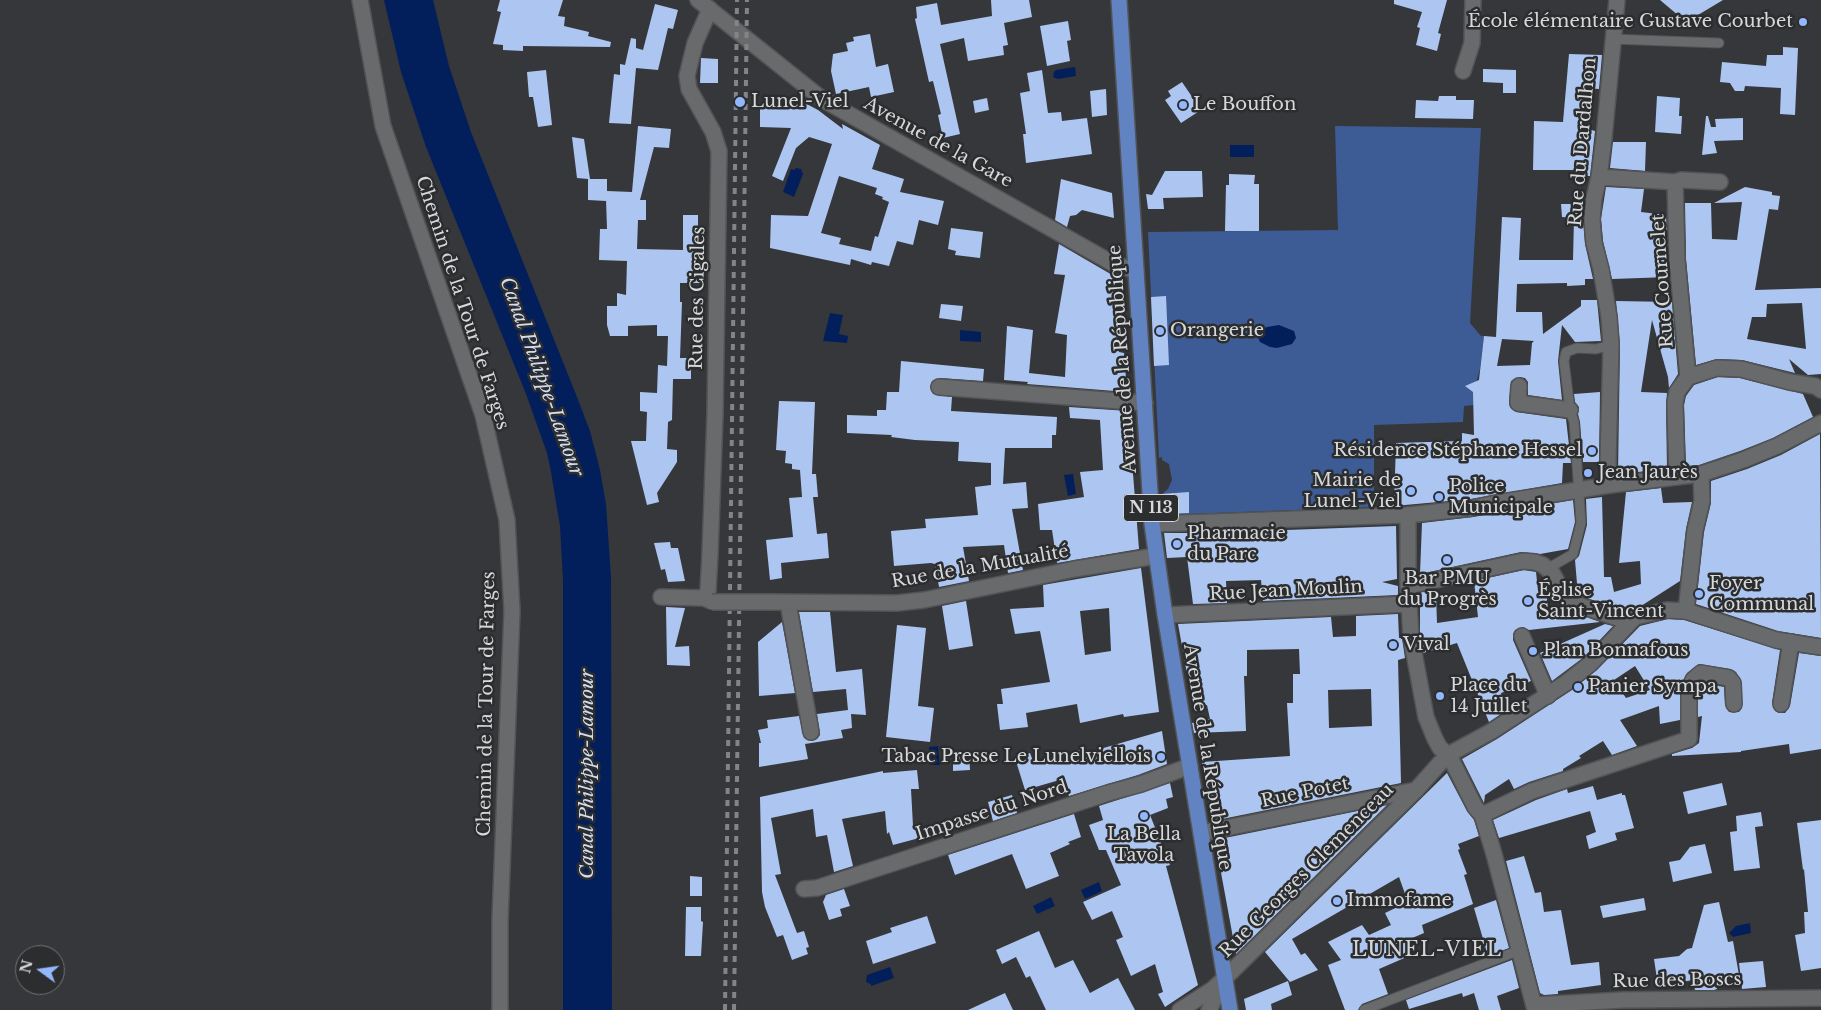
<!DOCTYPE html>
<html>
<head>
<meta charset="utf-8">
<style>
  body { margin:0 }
  #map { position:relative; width:1821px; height:1010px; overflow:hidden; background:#36373a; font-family:"Libre Baskerville",serif }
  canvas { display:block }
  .north { position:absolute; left:15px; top:945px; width:50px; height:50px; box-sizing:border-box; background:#2c2d2f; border:1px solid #707173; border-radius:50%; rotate:284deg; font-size:14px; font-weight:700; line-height:20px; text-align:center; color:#d7d8d9 }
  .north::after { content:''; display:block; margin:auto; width:18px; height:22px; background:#92b7fd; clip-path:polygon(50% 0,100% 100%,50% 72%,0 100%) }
</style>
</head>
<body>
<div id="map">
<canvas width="1821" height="1010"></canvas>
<div class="north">N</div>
</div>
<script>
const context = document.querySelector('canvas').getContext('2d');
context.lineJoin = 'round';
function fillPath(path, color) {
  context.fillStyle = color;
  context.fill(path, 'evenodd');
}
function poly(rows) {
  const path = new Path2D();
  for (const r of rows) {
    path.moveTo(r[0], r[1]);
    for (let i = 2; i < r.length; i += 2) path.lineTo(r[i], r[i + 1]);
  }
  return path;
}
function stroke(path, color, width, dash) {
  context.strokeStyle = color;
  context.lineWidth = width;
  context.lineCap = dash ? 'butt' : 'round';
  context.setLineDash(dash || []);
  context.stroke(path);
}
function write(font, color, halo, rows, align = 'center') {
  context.font = font + ' "Libre Baskerville",serif';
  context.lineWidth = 5;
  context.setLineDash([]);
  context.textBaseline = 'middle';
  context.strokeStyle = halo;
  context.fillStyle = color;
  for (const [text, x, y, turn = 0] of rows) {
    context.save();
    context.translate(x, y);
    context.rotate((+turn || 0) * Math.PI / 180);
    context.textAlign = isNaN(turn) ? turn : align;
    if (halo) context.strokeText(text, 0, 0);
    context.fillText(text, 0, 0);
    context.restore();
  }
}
fillPath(poly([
  [1335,126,1481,128,1470,323,1481,336,1484,336,1480,369,1474,390,1474,405,1464,406,1463,422,1374,425,1374,507,1163,515,1162,494,1168,489,1172,480,1169,464,1162,460,1162,457,1159,458,1148,232,1338,230]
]), '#3d5b95');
fillPath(poly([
  [384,0,433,0,449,66,471,132,577,397,590,431,600,470,606,504,611,577,612,1010,563,1010,563,580,560,526,551,472,547,453,526,394,426,147,401,72],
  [1075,67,1076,76,1058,79,1053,77,1054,72,1056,70],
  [1230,145,1254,145,1254,157,1230,157],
  [796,168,801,169,803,174,794,197,783,192,791,169,794,170],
  [830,313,843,315,839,334,848,336,847,343,823,341],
  [1279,325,1294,331,1296,338,1292,344,1277,348,1270,347,1260,342,1258,337,1260,331,1267,327],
  [960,330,981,332,981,342,960,341],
  [1073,474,1076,494,1068,496,1064,475],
  [938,746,940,765,930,765,929,747],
  [1099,882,1102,891,1085,899,1081,890],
  [1051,897,1055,906,1037,914,1033,906],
  [1750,923,1751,933,1733,937,1729,933,1736,926],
  [890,967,894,978,871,986,871,984,866,982,867,975]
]), '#031f5b');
fillPath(poly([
  [500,0,563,0,558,16,565,17,564,26,589,32,588,36,611,42,610,47,523,46,523,51,503,50,503,45,493,44,501,12,497,11],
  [991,0,1029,0,1032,17,1004,23,1008,45,1003,46,1004,55,968,61,964,38,940,44,960,134,943,138,938,115,941,114,933,81,929,82,915,19,917,18,916,7,937,3,941,25,992,16],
  [1394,0,1447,0,1438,33,1441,34,1437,51,1416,45,1420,28,1417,27,1422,12,1394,4],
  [1660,0,1723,0,1698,15,1689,17,1679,16],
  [655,4,678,10,673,29,668,28,658,70,636,68,631,124,609,123,614,74,620,75,620,64,625,65,631,38,636,39,636,48,643,50],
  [1068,21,1071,40,1067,41,1070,61,1047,66,1040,26],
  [870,34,876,67,888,64,894,92,871,97,869,87,836,94,831,71,833,54,848,51,846,43,854,41,853,37],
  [1783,47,1798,48,1795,115,1780,114,1781,88,1745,86,1744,91,1735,91,1730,83,1720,82,1722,62,1766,66,1767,55,1783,55],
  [1569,54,1602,55,1599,89,1585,88,1581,127,1595,131,1590,176,1584,176,1584,170,1533,170,1534,121,1563,122],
  [701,58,718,59,718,83,700,83],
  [1483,69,1516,70,1516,93,1503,93,1503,83,1483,82],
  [546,70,552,125,538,127,533,97,529,97,527,72],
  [1042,70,1048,113,1061,112,1062,121,1087,118,1092,154,1026,163,1023,134,1026,134,1020,93,1030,91,1027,73],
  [1182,82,1201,110,1181,123,1165,100,1171,96,1168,91],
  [1106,89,1107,115,1092,117,1090,91],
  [1439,96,1456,96,1456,100,1474,100,1473,119,1415,118,1416,100,1438,101],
  [1657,96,1680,98,1679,116,1682,116,1681,134,1655,132],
  [987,98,989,110,975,113,973,101],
  [801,101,818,110,843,129,842,124,880,145,872,169,904,179,900,192,944,201,938,225,919,220,913,245,897,241,889,266,872,262,871,265,851,259,850,265,770,248,771,215,808,216,832,144,809,137,796,148,783,181,772,176,791,128,760,127,760,104,800,104],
  [839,176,877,188,875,194,883,197,882,199,889,202,878,237,875,236,871,251,839,244,841,238,821,233],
  [1706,116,1708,116,1711,127,1716,127,1715,119,1743,118,1743,140,1714,141,1717,153,1702,155],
  [638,126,671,129,669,148,654,147,640,200,646,200,646,220,638,220,637,249,683,250,683,215,698,215,698,250,701,250,701,283,680,283,680,302,682,302,680,358,691,358,691,379,673,379,672,420,668,422,667,449,677,450,677,462,657,493,659,502,647,505,631,441,646,441,647,412,640,411,640,392,657,393,658,365,667,366,668,336,657,336,657,325,628,326,628,336,610,336,607,325,607,306,617,306,617,293,626,295,627,261,599,260,600,229,607,229,606,199,606,201,588,200,588,179,577,178,572,137,584,139,590,179,607,179,607,191,632,192],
  [1613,142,1646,142,1645,171,1610,168],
  [1165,171,1202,171,1203,197,1163,198,1164,209,1148,209,1146,194,1152,195],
  [1229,174,1255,175,1254,184,1259,184,1259,231,1225,231,1226,185,1229,185],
  [1061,179,1112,193,1114,218,1082,210,1076,215,1070,216,1067,227,1055,220],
  [1606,187,1644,189,1641,212,1666,215,1669,277,1612,279,1603,241,1601,219],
  [1745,187,1772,192,1772,195,1780,196,1778,210,1769,209,1755,290,1821,288,1821,374,1808,375,1789,359,1795,373,1742,360,1717,359,1696,365,1686,259,1685,203,1711,203,1712,239,1737,240,1742,202,1714,203],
  [1802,303,1806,349,1747,339,1752,317,1766,317,1767,304],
  [1561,204,1584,204,1583,220,1585,244,1593,279,1585,279,1585,285,1567,286,1567,283,1517,284,1516,312,1542,312,1543,334,1581,306,1581,300,1597,300,1601,341,1575,342,1562,325,1558,361,1562,400,1528,395,1528,382,1525,378,1519,377,1511,381,1509,402,1510,407,1516,412,1566,419,1571,463,1563,463,1562,483,1471,499,1394,506,1396,443,1462,441,1462,433,1474,435,1473,392,1465,386,1479,380,1484,336,1496,337,1502,217,1521,218,1519,260,1573,260,1574,218,1562,217],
  [1502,339,1534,341,1532,343,1530,365,1497,366],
  [951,228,983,232,980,258,955,255,956,251,948,249],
  [1059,244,1114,276,1119,352,1124,353,1127,392,1027,384,1028,382,1004,380,1007,326,1033,330,1029,373,1065,377,1067,335,1055,333,1065,275,1054,274],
  [1166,296,1169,365,1154,366,1151,297],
  [1616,301,1672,302,1678,374,1669,388,1668,377,1652,320,1641,392,1667,393,1666,404,1667,469,1618,474,1620,345],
  [941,304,963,306,961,321,939,318],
  [901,361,984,369,983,381,940,378,932,381,930,387,933,394,952,397,951,411,1057,417,1056,435,1052,435,1052,448,1005,448,1003,484,1026,482,1028,508,1012,509,1023,570,1008,573,1004,545,963,547,969,581,939,587,935,564,931,563,894,566,891,531,926,528,925,519,978,515,975,487,991,485,991,463,958,461,959,442,915,440,891,437,892,435,847,433,847,415,877,416,877,410,886,410,887,392,899,392],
  [1718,377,1740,378,1803,394,1813,417,1773,438,1740,451,1699,465,1686,466,1684,405,1686,396,1694,385],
  [1600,392,1599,462,1583,462,1580,422,1578,414,1579,407,1575,402,1574,394],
  [779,401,815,402,812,474,816,474,818,497,813,497,817,534,827,533,829,558,781,563,782,578,770,580,766,540,793,537,789,498,802,497,800,470,792,469,792,464,785,463,786,451,776,450],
  [1069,407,1128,411,1139,549,1057,563,1052,530,1040,530,1038,504,1084,497,1080,472,1103,470,1100,420,1070,418],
  [1820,434,1821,638,1778,631,1696,604,1704,532,1711,503,1711,481,1747,469,1781,455],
  [1661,488,1663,503,1692,502,1686,529,1680,581,1641,606,1632,608,1627,612,1578,595,1575,560,1579,556,1587,525,1586,499,1602,497,1604,577,1611,577,1614,592,1641,584,1640,561,1619,563,1626,492],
  [1189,492,1189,513,1163,514,1162,494],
  [1573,500,1575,522,1568,549,1540,554,1521,552,1420,574,1422,523,1473,517],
  [1396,526,1397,579,1382,582,1398,586,1398,595,1263,601,1261,580,1226,581,1227,603,1193,604,1187,557,1167,558,1164,533,1204,533],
  [670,542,671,548,678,548,685,581,668,582,665,569,661,570,654,543],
  [1141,568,1159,712,1124,717,1123,714,1080,723,1077,704,1026,713,1028,727,1000,730,997,704,1003,704,1001,689,1050,682,1040,631,1015,634,1010,609,1044,607,1043,585],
  [1109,608,1111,651,1085,655,1080,611],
  [1524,570,1536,572,1538,591,1547,593,1547,611,1567,610,1600,622,1529,630,1523,627,1515,630,1513,634,1513,640,1531,681,1501,693,1507,710,1489,722,1457,643,1423,653,1420,636,1420,593,1423,592,1436,595,1437,623,1478,617,1474,581],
  [966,601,973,646,949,650,942,606],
  [666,607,685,608,675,647,689,646,690,666,667,665],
  [799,612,830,612,836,672,862,669,866,715,851,714,852,728,841,730,843,738,805,744,808,759,759,767,759,743,761,743,758,730,768,728,767,720,799,716,804,738,812,741,817,739,820,735,817,714,848,710,846,689,813,692],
  [1398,614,1399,638,1402,638,1405,658,1398,660,1401,783,1212,821,1202,762,1290,756,1287,703,1293,703,1293,674,1300,674,1299,649,1247,650,1247,676,1244,676,1246,731,1194,733,1192,723,1210,719,1207,705,1193,707,1178,624,1331,617,1333,637,1356,636,1356,616],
  [1371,689,1372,726,1329,728,1328,690],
  [1668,619,1684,620,1780,650,1772,703,1775,711,1779,713,1785,713,1790,706,1799,653,1821,656,1821,749,1790,754,1789,744,1741,751,1741,752,1672,756,1672,754,1692,748,1699,743,1702,716,1698,717,1698,692,1704,683,1724,687,1725,705,1729,712,1739,712,1742,708,1742,683,1736,672,1731,669,1699,664,1687,673,1680,687,1680,720,1660,724,1659,706,1620,720,1637,746,1612,755,1603,741,1579,756,1581,758,1563,769,1563,771,1529,782,1514,789,1509,779,1485,795,1484,803,1462,759,1497,739,1572,690,1597,670,1640,626],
  [1635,666,1650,690,1626,698,1614,680],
  [782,622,795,693,759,696,758,642],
  [1605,624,1613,626,1584,657,1552,681,1540,653],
  [897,625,926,628,918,706,934,708,930,742,886,737],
  [1162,731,1167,764,1138,775,1069,796,1063,779,1025,790,1015,758,1030,753,1034,764,1082,749,1083,754],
  [969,752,970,770,953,771,953,756],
  [917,770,919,789,911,789,913,826,919,824,923,837,893,845,889,832,887,834,885,811,842,819,853,866,834,872,827,835,816,837,813,809,771,818,781,874,775,875,797,933,804,931,809,947,806,948,808,954,792,960,783,935,777,937,765,907,762,892,760,797,883,771,883,773],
  [1447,773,1467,811,1474,820,1479,836,1458,844,1460,849,1458,850,1467,874,1464,875,1473,904,1422,925,1424,933,1410,939,1416,953,1379,969,1388,994,1362,1004,1358,1010,1345,1010,1328,965,1341,960,1328,942,1362,925,1369,935,1391,925,1385,913,1408,902,1399,877,1292,939,1301,955,1305,953,1318,970,1290,982,1265,952],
  [1170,783,1173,797,1166,799,1168,808,1150,815,1170,865,1166,866,1198,985,1165,1007,1158,994,1163,992,1155,964,1131,976,1116,940,1123,937,1112,911,1092,920,1083,902,1121,885,1106,850,1099,850,1089,825,1103,820,1099,806],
  [1722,783,1727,805,1688,814,1683,792],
  [1593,786,1597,800,1622,793,1622,795,1625,795,1634,828,1615,833,1617,840,1589,849,1586,836,1596,832,1590,811,1499,838,1493,820,1536,800,1567,789,1568,793],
  [1012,795,1017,813,993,821,988,802],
  [1387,805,1236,954,1215,840],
  [1761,812,1763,826,1755,827,1760,868,1734,871,1730,832,1737,831,1736,816],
  [1074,814,1081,837,1068,842,1070,844,1050,853,1059,876,1026,889,1012,854,955,875,948,855],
  [1821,820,1821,968,1801,971,1795,935,1805,933,1804,912,1808,912,1804,869,1803,870,1797,823],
  [1705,844,1712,873,1673,882,1669,862,1680,860,1690,847],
  [1524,856,1535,893,1541,892,1544,912,1561,910,1571,965,1599,962,1601,985,1558,991,1558,994,1544,995,1540,993,1506,861],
  [690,876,702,877,702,896,690,896],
  [844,889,850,906,840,909,842,916,829,920,823,902,826,895],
  [1644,898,1646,910,1603,918,1600,906],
  [1496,900,1509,948,1488,956,1474,908],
  [1719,902,1728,942,1733,941,1739,975,1715,976,1717,989,1714,990,1695,990,1693,980,1658,986,1654,959,1679,956,1687,949,1692,948,1704,905],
  [686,907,701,907,701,921,703,922,701,956,685,956],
  [927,916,936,943,873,964,866,941,892,932,890,928],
  [1039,931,1055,968,1073,960,1090,993,1118,978,1135,1010,1046,1010,1030,976,1026,978,1016,957,1002,964,996,950],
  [1512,960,1519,988,1497,996,1501,1010,1479,1010,1474,993,1463,997,1462,993,1409,1009,1406,1000],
  [1763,961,1766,987,1742,989,1739,963],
  [1288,981,1292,995,1271,1004,1272,1010,1246,1010,1244,999],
  [1005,993,1013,1010,968,1010]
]), '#adc6f1');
const lane = poly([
  [1612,39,1719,43],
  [1547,569,1573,554,1581,523,1574,422,1570,410,1564,361,1566,352,1577,348,1596,349,1611,345],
  [1364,1010,1520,950]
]);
const street = poly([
  [360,0,383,126,483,415,507,520,512,611,500,920,500,1010],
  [1463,71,1472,43,1473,0],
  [1599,177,1675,182,1677,260,1688,377],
  [1675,182,1681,180,1720,182],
  [1688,377,1717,368,1741,369,1790,382,1815,386,1821,390],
  [1519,386,1518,403,1570,410],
  [939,387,1145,403],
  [1677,477,1675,404,1677,392,1688,377],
  [1610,485,1608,462,1611,345,1609,317,1601,269,1594,243,1592,219,1594,198,1599,177,1604,138,1617,0],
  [1408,515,1408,586,1411,637,1426,717,1435,739,1440,748,1449,755,1475,807,1482,815,1494,854,1535,1010],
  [1408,586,1523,561,1535,562,1543,565,1553,574,1564,594,1573,603,1629,622],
  [661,597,704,598,711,601],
  [704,598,708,591,710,554,715,414,719,151,713,132,689,89,687,76,695,43,710,9],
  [772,602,897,603,924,600,1075,569,1156,556],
  [788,603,811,732],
  [1686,611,1695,530,1702,501,1701,474],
  [1165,615,1409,604],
  [1522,636,1548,696],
  [1781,704,1791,642],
  [1482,815,1532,791,1689,739,1689,690,1693,680,1701,673,1729,678,1733,683,1734,704],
  [1201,833,1416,790],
  [804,889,817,888,1108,793,1141,784,1190,766],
  [1534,1005,1623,1000,1821,998],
  [1209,1010,1225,978]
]);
const secondary = poly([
  [698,0,822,99,1112,263,1136,271],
  [1152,524,1408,515,1472,508,1496,503,1610,485,1701,474,1743,460,1777,446,1821,423],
  [1180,1010,1213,989,1225,978,1416,790,1440,763,1455,751,1492,731,1566,683,1590,664,1635,617,1667,610,1686,611,1776,640,1821,647]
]);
const primary = poly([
  [1119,0,1152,524,1165,615,1230,1010]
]);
stroke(lane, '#525355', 11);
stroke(street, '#525355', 18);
stroke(secondary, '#525355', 18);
stroke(primary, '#525355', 18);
stroke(lane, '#686a6c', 9);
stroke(street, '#686a6c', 15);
stroke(secondary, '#686a6c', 15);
stroke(primary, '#6283c2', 15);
stroke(poly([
  [725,1010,737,0],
  [734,1010,747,0]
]), '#838486', 4, [6, 6]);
const streetBridge = poly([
  [712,602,772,602]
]);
stroke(streetBridge, '#525355', 18, []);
stroke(streetBridge, '#686a6c', 15);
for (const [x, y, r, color] of [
  [1803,22,5,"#92b7fd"],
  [740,102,6,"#92b7fd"],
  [1183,105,5,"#92b7fd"],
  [1160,331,5,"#92b7fd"],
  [1592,451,5,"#92b7fd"],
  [1588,473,5,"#92b7fd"],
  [1411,491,5,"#92b7fd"],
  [1439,497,5,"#92b7fd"],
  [1177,544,5,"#92b7fd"],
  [1447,560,5,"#92b7fd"],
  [1699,594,5,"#92b7fd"],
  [1528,601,5,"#92b7fd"],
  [1393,645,5,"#92b7fd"],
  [1533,651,5,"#92b7fd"],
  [1578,687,5,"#92b7fd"],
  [1440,696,5,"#92b7fd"],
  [1161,757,5,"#92b7fd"],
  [1144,816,5,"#92b7fd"],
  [1337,901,5,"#92b7fd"]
]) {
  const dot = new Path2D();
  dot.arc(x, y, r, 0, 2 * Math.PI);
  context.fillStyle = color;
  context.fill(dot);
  stroke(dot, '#2c2d2f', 2);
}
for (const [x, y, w] of [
  [1151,508,55]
]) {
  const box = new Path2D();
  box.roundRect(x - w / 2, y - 13.5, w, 27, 4);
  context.fillStyle = '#2c2d2f';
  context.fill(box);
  stroke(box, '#d7d8d9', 1);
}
write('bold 16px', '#d7d8d9', null, [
  ["N 113",1151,508]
]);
write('18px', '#d7d8d9', '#2c2d2f', [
  ["École élémentaire Gustave Courbet",1793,22,"right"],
  ["Lunel-Viel",751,102],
  ["Le Bouffon",1193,105],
  ["Orangerie",1170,331],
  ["Résidence Stéphane Hessel",1582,451,"right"],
  ["Jean Jaurès",1598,473],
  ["Mairie de",1401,481,"right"],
  ["Lunel-Viel",1401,502,"right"],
  ["Police",1449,487],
  ["Municipale",1449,508],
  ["Pharmacie",1187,534],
  ["du Parc",1187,555],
  ["Bar PMU",1447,579,"center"],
  ["du Progrès",1447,600,"center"],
  ["Foyer",1709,584],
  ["Communal",1709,605],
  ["Église",1538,591],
  ["Saint-Vincent",1538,612],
  ["Vival",1403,645],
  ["Plan Bonnafous",1543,651],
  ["Place du",1450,686],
  ["14 Juillet",1450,707],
  ["Panier Sympa",1588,687],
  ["Tabac Presse Le Lunelviellois",1151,757,"right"],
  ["La Bella",1144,835,"center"],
  ["Tavola",1144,856,"center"],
  ["Immofame",1347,901]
], 'left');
write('18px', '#d7d8d9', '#2c2d2f', [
  ["Rue du Dardalhon",1583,142,-85],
  ["Avenue de la Gare",938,143,29],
  ["Rue Cournelet",1663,281,-94],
  ["Rue des Cigales",698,298,-89],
  ["Chemin de la Tour de Farges",462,303,72],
  ["Avenue de la République",1123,359,-94],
  ["Rue de la Mutualité",980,567,-10],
  ["Rue Jean Moulin",1286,591,-3],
  ["Chemin de la Tour de Farges",487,704,-89],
  ["Avenue de la République",1207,757,81],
  ["Rue Potet",1305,793,-12],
  ["Impasse du Nord",992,811,-18],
  ["Rue Georges Clemenceau",1307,871,-45],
  ["Rue des Boscs",1677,981,-1]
]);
write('italic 19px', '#d3ddf0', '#2c2d2f', [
  ["Canal Philippe-Lamour",541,377,70],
  ["Canal Philippe-Lamour",588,774,-90]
]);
context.letterSpacing = '1px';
write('20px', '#d3d5d7', '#2c2d2f', [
  ["LUNEL-VIEL",1427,950]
]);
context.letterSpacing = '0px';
</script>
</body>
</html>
